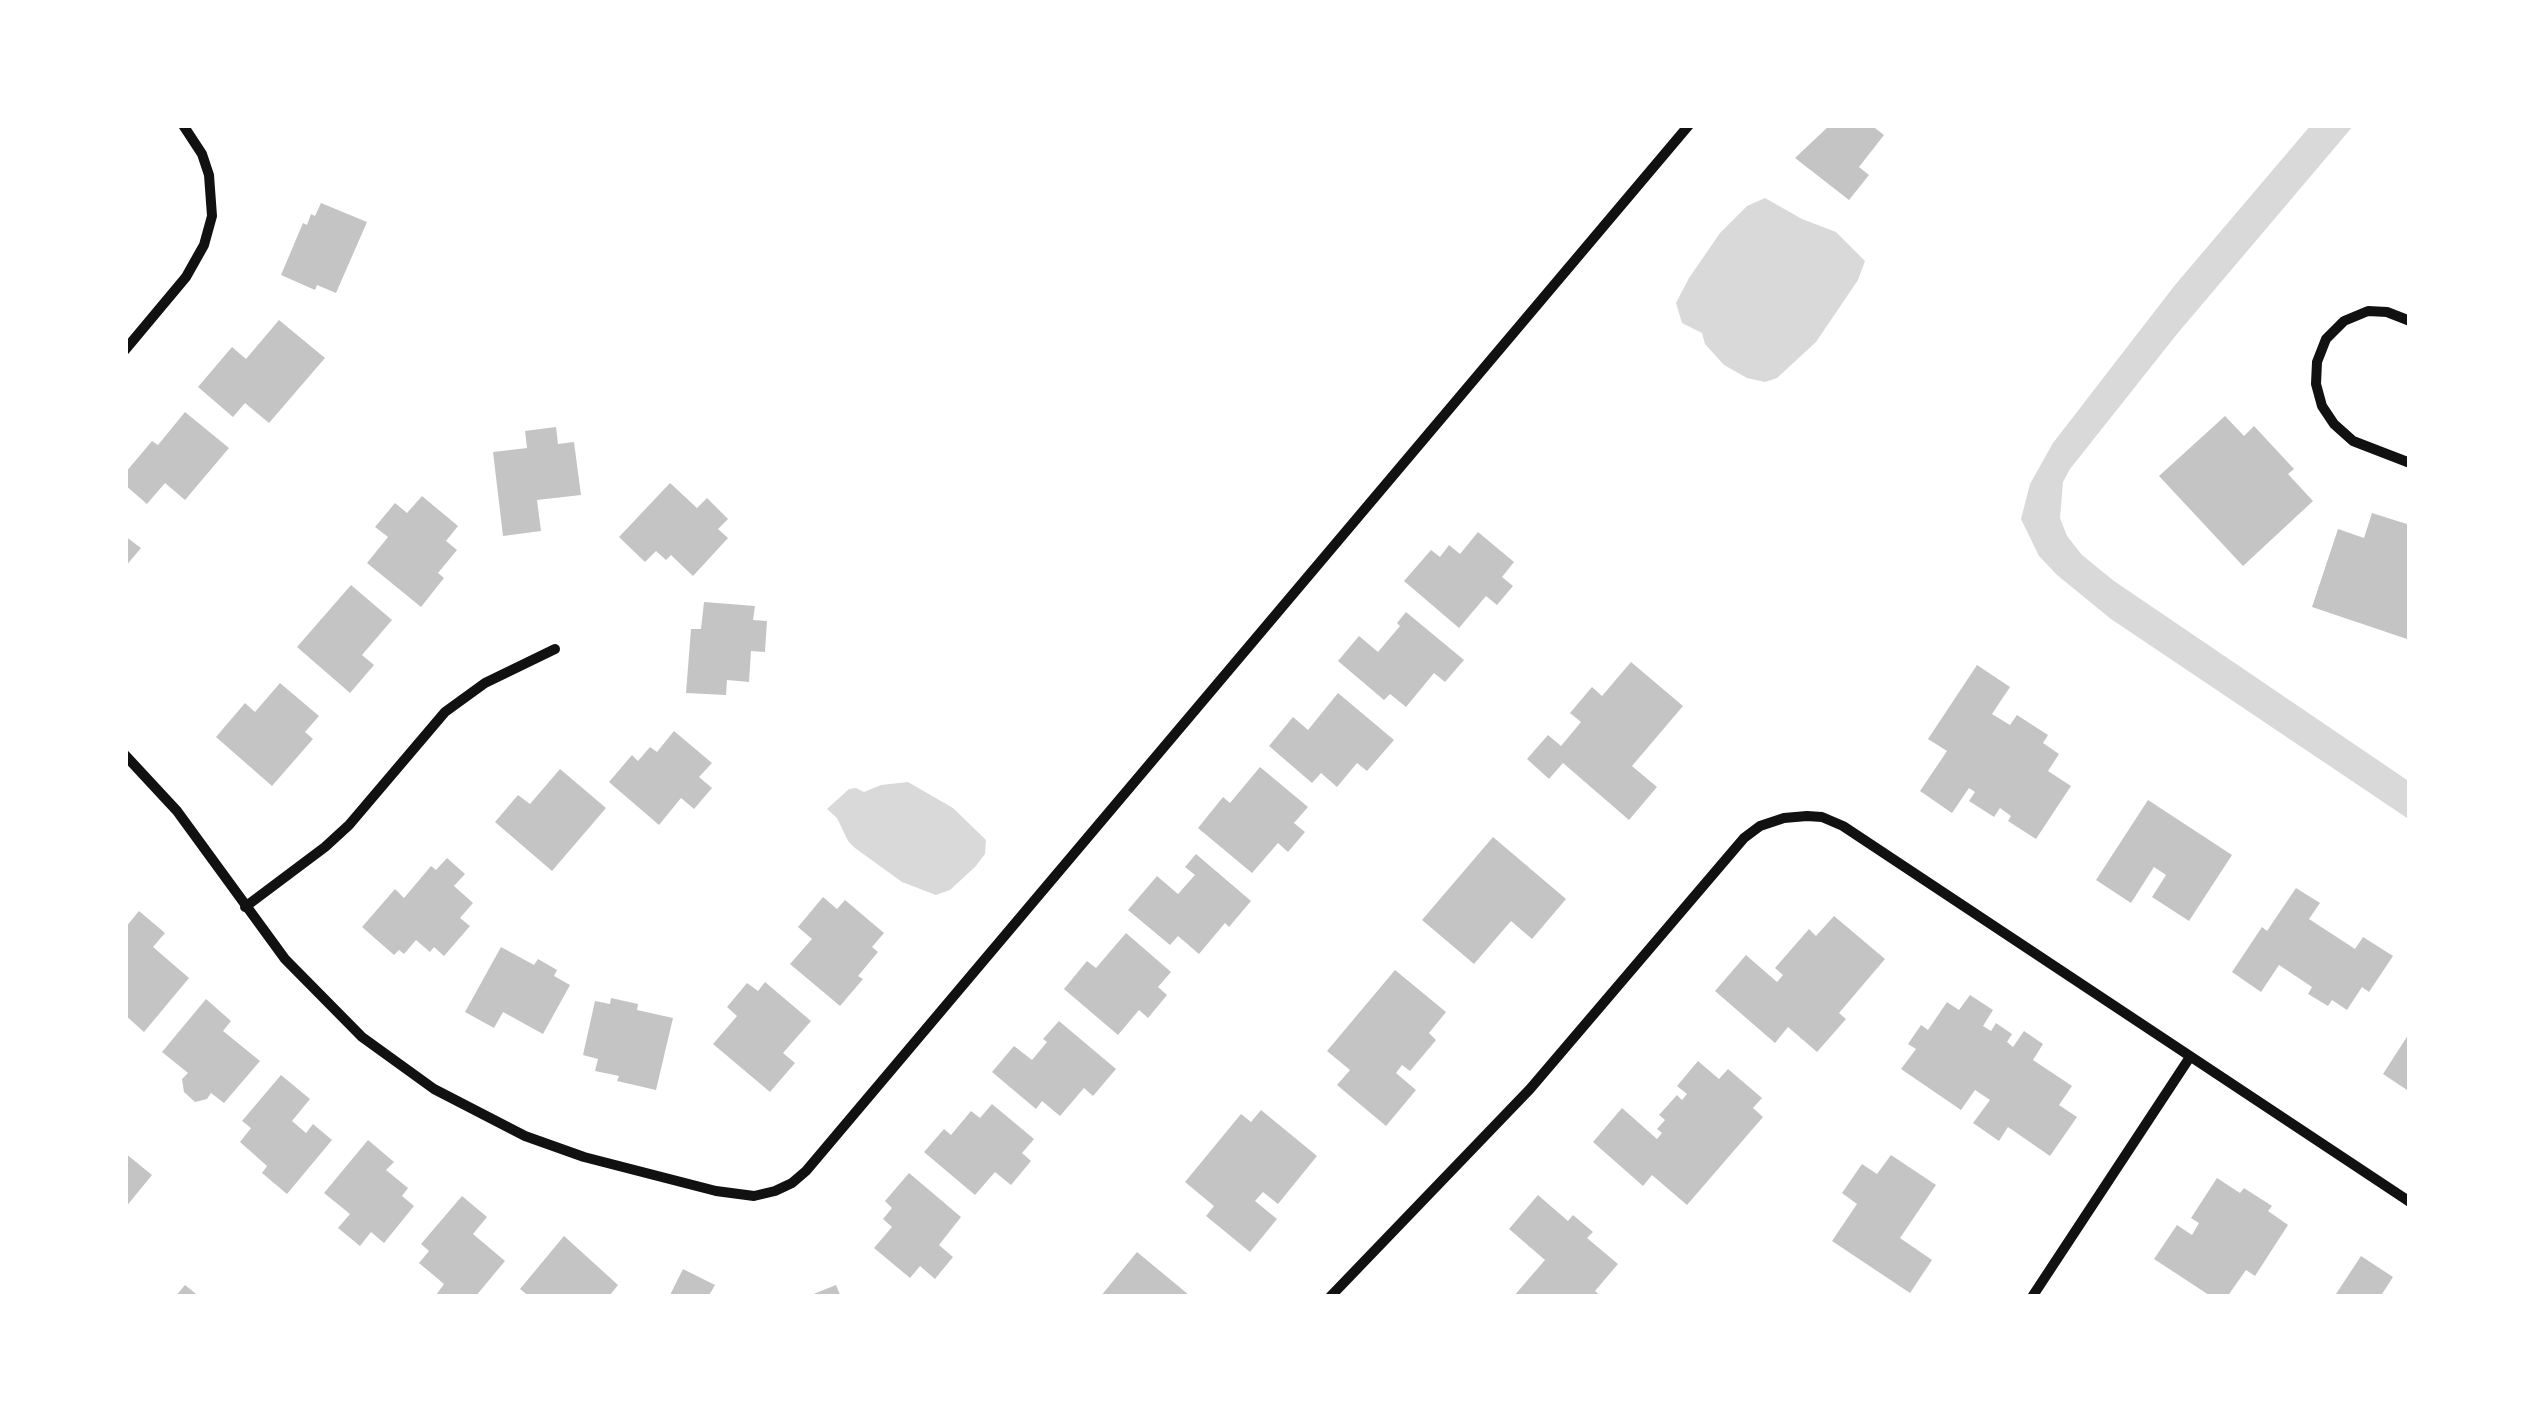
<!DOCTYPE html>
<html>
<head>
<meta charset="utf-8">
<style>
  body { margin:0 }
  #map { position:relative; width:2535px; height:1422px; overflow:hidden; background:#fff; font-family:"DejaVu Sans",sans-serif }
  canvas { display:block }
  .frame { position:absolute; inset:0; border:128px solid #fff; pointer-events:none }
</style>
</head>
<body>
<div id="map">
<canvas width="2535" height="1422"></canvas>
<div class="frame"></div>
</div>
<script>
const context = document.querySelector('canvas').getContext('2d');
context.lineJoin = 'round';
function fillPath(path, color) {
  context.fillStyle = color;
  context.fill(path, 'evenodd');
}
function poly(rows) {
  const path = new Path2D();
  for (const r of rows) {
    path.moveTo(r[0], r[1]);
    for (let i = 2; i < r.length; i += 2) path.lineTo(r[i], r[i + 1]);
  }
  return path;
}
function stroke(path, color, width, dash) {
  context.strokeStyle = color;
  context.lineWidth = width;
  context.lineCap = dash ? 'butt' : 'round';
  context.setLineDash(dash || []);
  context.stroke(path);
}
fillPath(poly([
  [2311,125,2354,125,2177,334,2070,469,2063,482,2060,518,2067,536,2082,555,2114,581,2410,782,2410,820,2111,619,2057,575,2039,556,2021,519,2030,484,2053,443,2175,285],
  [1765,198,1802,219,1836,232,1865,261,1858,280,1816,342,1777,378,1765,382,1747,378,1724,365,1705,344,1702,333,1682,323,1676,303,1689,278,1720,233,1747,206],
  [908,782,953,808,986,840,985,854,975,867,950,890,936,895,902,882,855,848,848,841,837,818,827,809,849,789,856,788,864,792,881,785]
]), '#d9d9d9');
fillPath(poly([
  [1830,125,1871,125,1884,135,1859,167,1869,175,1849,200,1795,158],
  [321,203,367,222,336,293,317,285,315,290,281,275,303,223,307,225,311,214,315,216],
  [279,320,325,358,269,423,245,403,233,417,198,387,232,347,246,359],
  [185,412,229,448,185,500,165,483,147,504,125,485,125,473,152,441,158,445],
  [2225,416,2244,436,2254,426,2294,469,2288,474,2313,501,2243,566,2159,476],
  [556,427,558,444,574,442,581,495,537,500,541,531,503,536,493,452,527,448,525,431],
  [670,483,697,508,707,498,728,519,718,529,728,538,693,576,671,555,666,560,656,551,645,562,619,537],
  [422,496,458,526,446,541,457,550,438,573,444,578,421,607,367,563,388,537,375,527,395,503,407,513],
  [2372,513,2410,525,2410,640,2312,607,2338,529,2364,538],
  [1478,532,1514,562,1502,577,1513,586,1497,605,1486,596,1459,628,1404,581,1431,550,1440,557,1449,545,1460,554],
  [125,536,141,548,125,567],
  [351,585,392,620,362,655,374,665,350,693,297,647],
  [704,602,755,606,753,620,767,621,765,652,751,651,749,682,727,680,726,695,686,693,691,629,701,629],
  [1406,612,1464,660,1445,682,1434,673,1406,707,1390,694,1384,700,1338,661,1359,636,1378,652,1400,626,1397,623],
  [1631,662,1683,706,1632,766,1657,787,1629,820,1563,763,1549,779,1527,759,1548,735,1561,746,1581,722,1570,713,1592,687,1602,696],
  [1977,665,2010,687,1992,714,2010,725,2017,715,2048,735,2043,743,2059,754,2048,771,2071,786,2036,839,2008,821,2011,816,2000,808,1994,817,1969,801,1975,792,1969,788,1952,813,1920,791,1947,751,1928,739],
  [280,683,319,716,305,732,313,739,272,786,216,737,245,703,255,712],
  [1338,693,1394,740,1367,771,1357,763,1337,787,1321,773,1312,783,1269,746,1293,717,1308,730],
  [674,731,712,763,699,777,712,788,694,809,681,798,659,825,609,782,632,755,638,761,650,747,657,752],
  [1260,767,1308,807,1294,823,1305,832,1288,852,1278,843,1252,873,1198,828,1223,797,1230,803],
  [560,769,606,808,552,871,495,822,518,795,530,804],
  [2148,800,2232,855,2189,921,2152,897,2166,875,2154,867,2131,903,2096,880],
  [1493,837,1566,899,1532,939,1511,921,1474,964,1422,920],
  [1196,854,1251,901,1229,927,1225,923,1199,954,1178,936,1170,945,1128,910,1157,876,1178,894,1195,875,1185,867],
  [447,858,465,874,454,886,473,903,460,918,470,926,444,956,434,947,430,952,416,940,404,954,399,950,394,955,362,927,395,889,404,898,431,866,436,870],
  [2296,888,2320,903,2309,919,2355,949,2363,937,2393,956,2369,992,2362,987,2347,1010,2332,1000,2328,1006,2308,994,2312,987,2279,965,2261,992,2232,972,2262,927,2267,931],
  [823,897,837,909,845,900,884,933,872,947,878,952,858,976,863,979,840,1006,790,964,812,939,798,927],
  [139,911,165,933,153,947,189,978,144,1032,125,1015,125,928],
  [1834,916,1885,959,1839,1013,1846,1019,1817,1052,1788,1027,1775,1043,1715,991,1746,955,1777,982,1783,975,1775,968,1809,929,1816,936],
  [1126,933,1171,972,1158,987,1167,995,1148,1018,1139,1010,1118,1035,1064,989,1087,961,1096,968],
  [501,947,534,965,538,959,557,970,554,976,570,985,543,1034,503,1012,494,1028,465,1012],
  [1395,970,1446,1012,1429,1033,1436,1040,1410,1071,1402,1065,1396,1073,1416,1090,1386,1126,1337,1085,1350,1070,1327,1051],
  [765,982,811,1021,783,1053,795,1063,770,1092,713,1044,737,1016,727,1007,747,983,758,991],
  [1970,995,1993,1010,1983,1026,1991,1031,1996,1023,2012,1034,2007,1042,2013,1047,2024,1031,2043,1044,2033,1060,2072,1086,2059,1105,2077,1117,2050,1156,2008,1127,1999,1141,1973,1123,1990,1100,1975,1090,1961,1110,1901,1069,1916,1049,1908,1044,1921,1025,1928,1030,1947,1002,1959,1010],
  [611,998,638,1004,637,1010,673,1018,656,1090,617,1081,619,1076,595,1071,598,1059,583,1055,595,1001,610,1004],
  [206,999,231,1021,223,1031,260,1061,224,1103,211,1093,207,1099,195,1102,184,1092,182,1079,188,1073,162,1052],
  [1059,1021,1116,1069,1093,1096,1084,1088,1060,1116,1042,1101,1036,1109,992,1072,1014,1046,1032,1060,1047,1042,1043,1039],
  [2410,1032,2410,1092,2383,1074],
  [1698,1061,1719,1079,1728,1069,1762,1098,1753,1108,1763,1117,1687,1205,1652,1175,1643,1186,1593,1142,1622,1108,1657,1139,1662,1133,1657,1129,1665,1120,1659,1115,1677,1095,1682,1100,1687,1094,1677,1086],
  [281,1075,310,1099,292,1121,306,1133,313,1124,332,1140,287,1194,262,1173,267,1166,240,1142,251,1128,242,1121],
  [992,1104,1034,1139,1022,1153,1031,1161,1011,1185,995,1172,975,1195,924,1152,944,1129,951,1135,971,1111,980,1118],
  [1261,1110,1317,1156,1278,1204,1263,1192,1255,1201,1277,1219,1250,1252,1206,1216,1214,1206,1185,1182,1241,1114,1251,1122],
  [368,1140,394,1162,386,1170,408,1188,402,1196,414,1206,384,1243,371,1232,360,1246,338,1228,350,1214,324,1193],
  [125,1153,152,1175,125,1208],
  [1891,1155,1936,1185,1900,1238,1932,1260,1910,1293,1832,1241,1857,1204,1842,1193,1862,1164,1877,1174],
  [909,1173,961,1217,939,1245,953,1257,935,1279,920,1266,910,1278,874,1248,892,1227,883,1219,892,1208,885,1201],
  [2217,1178,2240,1193,2244,1188,2272,1206,2268,1211,2288,1225,2255,1276,2246,1270,2227,1297,2212,1297,2154,1259,2177,1225,2192,1235,2199,1223,2191,1218],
  [1538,1195,1568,1221,1573,1215,1593,1232,1587,1238,1618,1264,1595,1291,1602,1297,1513,1297,1545,1260,1509,1229],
  [462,1196,487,1217,473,1234,505,1261,475,1297,438,1297,436,1295,444,1284,419,1263,429,1251,421,1244],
  [564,1236,618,1285,610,1295,613,1297,530,1297,520,1289],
  [1137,1252,1183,1290,1191,1297,1100,1297],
  [2361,1256,2393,1277,2382,1294,2387,1297,2334,1297],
  [683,1269,715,1285,708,1297,669,1297],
  [185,1285,200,1297,175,1297],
  [836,1285,841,1297,806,1297]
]), '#c4c4c4');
stroke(poly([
  [2410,321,2387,312,2368,311,2344,321,2326,339,2317,362,2316,384,2322,406,2334,424,2353,441,2410,463],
  [125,350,186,277,204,245,212,216,209,175,202,154,183,125],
  [125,755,177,811,285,959,362,1037,434,1089,525,1136,584,1157,716,1191,754,1196,775,1191,792,1183,806,1171,1689,125],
  [245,907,325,847,349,825,445,712,485,683,555,649],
  [1330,1297,1530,1089,1744,838,1760,826,1784,818,1807,816,1822,817,1843,826,2410,1202],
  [2032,1297,2190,1057]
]), '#111', 10);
</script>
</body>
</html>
